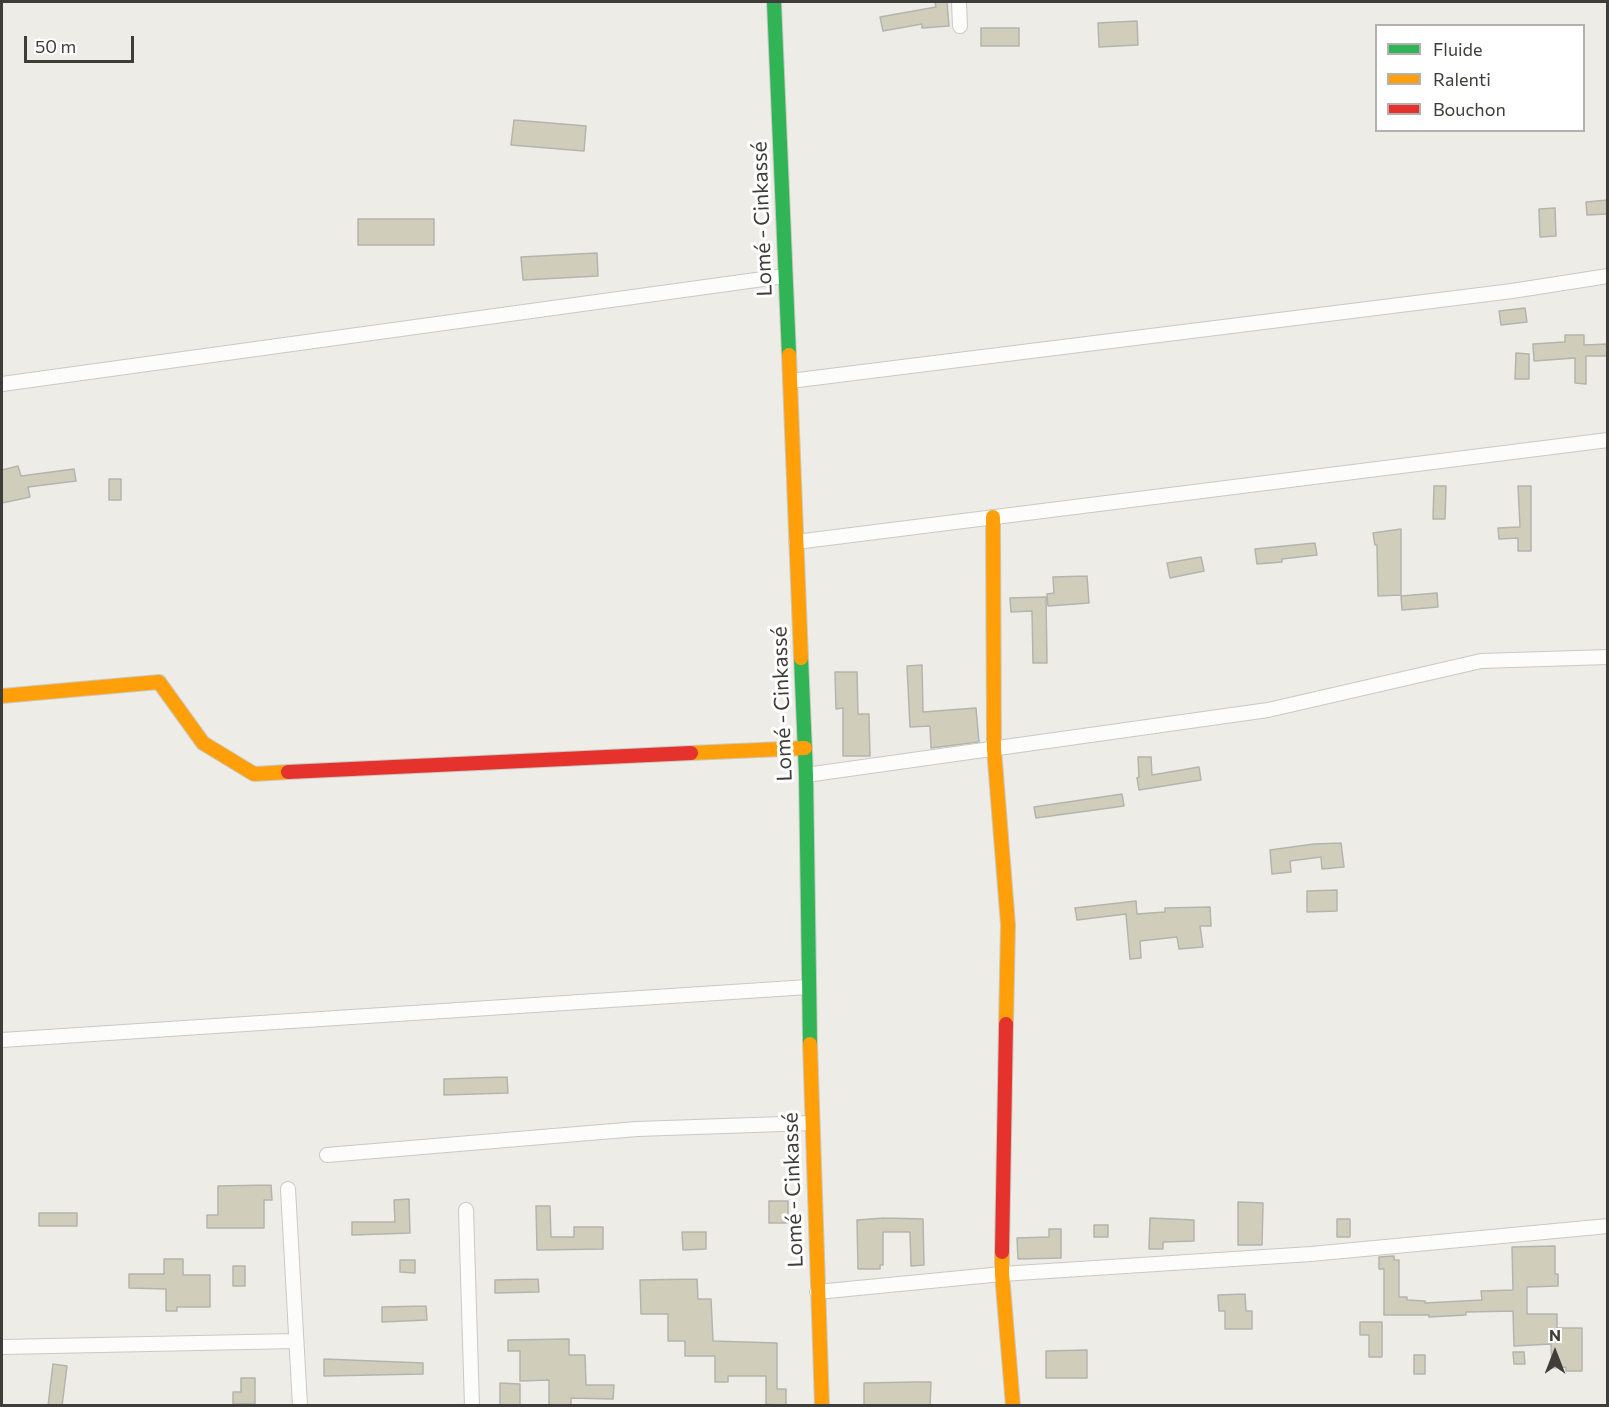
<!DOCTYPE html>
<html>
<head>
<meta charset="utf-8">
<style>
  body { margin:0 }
  #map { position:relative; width:1609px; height:1407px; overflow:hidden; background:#edece6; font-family:Commissioner,sans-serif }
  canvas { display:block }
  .frame { position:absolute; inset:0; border:3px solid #3e3d39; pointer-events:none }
  .legend { position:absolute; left:1375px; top:24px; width:210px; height:108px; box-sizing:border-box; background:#fff; border:2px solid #b2b1b0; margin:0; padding:8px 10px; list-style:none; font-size:18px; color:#3e3d39 }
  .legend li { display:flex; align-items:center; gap:12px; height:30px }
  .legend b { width:30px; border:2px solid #b2b1b0 }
  .north { position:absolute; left:1525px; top:1323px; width:60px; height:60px; -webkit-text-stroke:4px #fff; paint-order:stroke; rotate:0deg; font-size:16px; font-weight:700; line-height:24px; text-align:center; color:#3e3d39 }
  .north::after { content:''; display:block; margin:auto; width:21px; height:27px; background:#3e3d39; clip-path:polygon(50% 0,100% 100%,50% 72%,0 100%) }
  .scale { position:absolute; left:24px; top:36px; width:110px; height:27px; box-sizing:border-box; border:3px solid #3e3d39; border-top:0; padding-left:8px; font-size:18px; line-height:21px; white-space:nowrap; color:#3e3d39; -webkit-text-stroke:4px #fff; paint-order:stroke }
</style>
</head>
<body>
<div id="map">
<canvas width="1609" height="1407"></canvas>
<div class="frame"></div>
<ul class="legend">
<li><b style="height:8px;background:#30b455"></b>Fluide</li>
<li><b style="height:8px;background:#ff9f0a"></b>Ralenti</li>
<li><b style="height:8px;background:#e5322d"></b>Bouchon</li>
</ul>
<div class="north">N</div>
<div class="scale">50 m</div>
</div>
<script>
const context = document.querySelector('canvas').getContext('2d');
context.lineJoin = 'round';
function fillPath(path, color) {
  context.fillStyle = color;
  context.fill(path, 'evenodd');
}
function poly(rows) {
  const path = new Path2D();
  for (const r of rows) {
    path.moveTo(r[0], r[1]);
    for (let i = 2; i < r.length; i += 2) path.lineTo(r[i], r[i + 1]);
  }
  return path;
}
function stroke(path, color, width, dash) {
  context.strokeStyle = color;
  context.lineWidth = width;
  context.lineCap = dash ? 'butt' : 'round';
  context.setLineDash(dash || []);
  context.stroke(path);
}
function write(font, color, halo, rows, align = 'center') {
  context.font = font + ' Commissioner,sans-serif';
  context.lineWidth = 6;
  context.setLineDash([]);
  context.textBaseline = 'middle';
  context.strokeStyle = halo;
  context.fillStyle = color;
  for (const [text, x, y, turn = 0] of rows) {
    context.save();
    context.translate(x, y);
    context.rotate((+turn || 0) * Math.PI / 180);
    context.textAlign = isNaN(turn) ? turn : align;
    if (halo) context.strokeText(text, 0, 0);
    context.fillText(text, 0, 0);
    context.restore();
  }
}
const building = poly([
  [935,2,947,2,949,26,922,28,922,24,883,31,880,17,936,7,935,2],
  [1137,21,1138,45,1099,47,1098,23,1137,21],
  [981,28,1019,28,1019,46,981,46,981,28],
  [514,120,586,126,584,151,511,145,514,120],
  [1608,200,1608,214,1587,215,1586,202,1608,200],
  [1555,208,1556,236,1540,237,1539,209,1555,208],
  [358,219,434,219,434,245,358,245,358,219],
  [597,253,598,276,523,280,521,257,597,253],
  [1525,308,1527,322,1501,325,1499,311,1525,308],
  [1565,335,1584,335,1584,345,1608,344,1608,356,1586,356,1586,384,1575,383,1575,358,1534,361,1533,344,1565,342,1565,335],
  [1516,353,1529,354,1529,379,1515,379,1516,353],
  [18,466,21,476,74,469,76,481,28,487,30,497,2,503,2,470,18,466],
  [109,479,121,479,121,500,109,500,109,479],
  [1434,486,1446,486,1445,519,1433,519,1434,486],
  [1518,486,1531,486,1531,551,1518,551,1518,538,1499,539,1498,528,1520,527,1518,486],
  [1401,529,1401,595,1378,596,1377,545,1375,545,1373,533,1401,529],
  [1315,543,1317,555,1282,559,1282,562,1257,564,1255,549,1315,543],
  [1201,557,1204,571,1170,578,1167,563,1201,557],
  [1087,576,1089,603,1048,606,1047,594,1054,593,1053,577,1087,576],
  [1437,593,1438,607,1402,610,1401,596,1437,593],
  [1046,597,1047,663,1033,663,1032,611,1011,612,1010,598,1046,597],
  [922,665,923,712,976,708,979,742,931,748,930,726,910,727,907,666,922,665],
  [835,672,857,672,858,714,869,714,870,756,843,756,843,708,836,709,835,672],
  [1138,757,1151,757,1152,775,1199,767,1201,780,1139,790,1137,778,1139,777,1138,757],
  [1122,794,1124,806,1036,818,1034,807,1122,794],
  [1341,843,1344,867,1322,869,1321,857,1290,861,1291,872,1272,874,1270,850,1314,844,1341,843],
  [1337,890,1337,911,1307,912,1307,891,1337,890],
  [1136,901,1137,914,1165,912,1165,908,1210,907,1211,926,1200,926,1203,947,1179,949,1177,937,1140,941,1141,958,1130,959,1126,914,1077,920,1075,908,1136,901],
  [507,1077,508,1093,444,1095,444,1079,507,1077],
  [271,1185,272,1200,264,1200,264,1228,207,1228,207,1215,218,1215,218,1186,271,1185],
  [409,1199,410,1233,352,1235,352,1222,395,1222,394,1200,409,1199],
  [769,1201,788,1201,788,1223,769,1223,769,1201],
  [1238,1202,1263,1203,1262,1245,1238,1245,1238,1202],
  [536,1206,550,1206,551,1237,574,1237,574,1227,603,1227,603,1249,537,1250,536,1206],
  [39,1213,77,1213,77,1226,39,1226,39,1213],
  [884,1218,923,1219,924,1265,911,1266,910,1232,883,1232,883,1265,880,1265,880,1269,858,1269,857,1220,884,1218],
  [1150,1218,1194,1220,1194,1241,1163,1242,1163,1249,1149,1249,1150,1218],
  [1337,1219,1350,1219,1350,1237,1337,1237,1337,1219],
  [1094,1225,1108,1225,1108,1237,1094,1237,1094,1225],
  [1049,1229,1061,1229,1061,1258,1018,1259,1017,1238,1049,1237,1049,1229],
  [682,1232,706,1232,706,1249,683,1250,682,1232],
  [1555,1246,1555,1274,1558,1274,1558,1286,1527,1287,1527,1314,1557,1314,1557,1328,1582,1328,1582,1371,1566,1371,1566,1367,1552,1368,1551,1344,1514,1346,1513,1311,1466,1312,1466,1315,1429,1317,1429,1315,1384,1315,1384,1269,1379,1269,1379,1257,1394,1256,1394,1260,1399,1260,1399,1297,1407,1297,1407,1300,1425,1301,1425,1303,1482,1300,1481,1291,1513,1290,1512,1247,1555,1246],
  [164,1259,183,1259,183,1275,210,1275,210,1307,177,1307,177,1311,166,1311,166,1289,129,1288,129,1274,164,1274,164,1259],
  [400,1260,415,1260,415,1273,400,1272,400,1260],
  [233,1266,245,1266,245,1286,233,1286,233,1266],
  [538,1279,539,1292,495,1293,495,1280,538,1279],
  [697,1279,698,1299,711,1299,713,1341,777,1343,777,1389,786,1389,786,1406,766,1404,766,1376,728,1376,728,1382,715,1382,715,1356,685,1356,685,1341,668,1341,668,1314,641,1314,640,1280,697,1279],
  [1245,1294,1246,1311,1252,1311,1252,1329,1225,1329,1225,1311,1219,1311,1218,1295,1245,1294],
  [426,1306,427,1320,382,1322,382,1307,426,1306],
  [1360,1322,1382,1322,1382,1357,1369,1357,1369,1335,1360,1335,1360,1322],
  [569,1339,569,1355,585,1355,586,1385,614,1385,613,1399,571,1398,571,1406,549,1406,549,1380,520,1381,520,1351,508,1351,508,1340,569,1339],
  [1087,1350,1087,1378,1046,1378,1046,1351,1087,1350],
  [1513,1352,1524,1352,1525,1364,1514,1364,1513,1352],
  [1414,1355,1425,1355,1425,1374,1414,1374,1414,1355],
  [324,1359,423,1363,423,1374,324,1376,324,1359],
  [53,1364,67,1366,62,1406,48,1406,53,1364],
  [241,1378,255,1378,255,1404,233,1404,233,1392,241,1392,241,1378],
  [917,1382,931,1382,930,1406,864,1406,864,1383,917,1382],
  [500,1383,520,1384,520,1406,500,1406,500,1383]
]);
fillPath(building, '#d0cebb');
stroke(building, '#b4b4af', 1.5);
const street = poly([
  [959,2,960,26],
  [790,381,1512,291,1608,276],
  [2,384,785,276],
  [796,542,1608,440],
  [806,775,1268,710,1481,661,1608,657],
  [2,1040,808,987],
  [327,1155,637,1129,812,1123],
  [288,1189,300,1406],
  [466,1210,472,1406],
  [817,1292,1002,1274,1311,1254,1608,1226],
  [2,1347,296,1341]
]);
const fast = poly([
  [774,2,789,355],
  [801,658,806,775,810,1044]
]);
const slow = poly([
  [789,355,801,658],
  [993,517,994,749,1008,925,1006,1024],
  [2,696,159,682,203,743,254,774,288,772],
  [691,753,805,748],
  [810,1044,822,1406],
  [1002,1252,1002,1274,1013,1406]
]);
const jam = poly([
  [288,772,691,753],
  [1002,1252,1006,1024]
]);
stroke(street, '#cac9c4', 16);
stroke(fast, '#cac9c4', 16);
stroke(slow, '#cac9c4', 16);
stroke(jam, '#cac9c4', 16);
stroke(street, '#fcfcfb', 14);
stroke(fast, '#30b455', 14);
stroke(slow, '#ff9f0a', 14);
stroke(jam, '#e5322d', 14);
write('21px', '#3e3d39', '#fff', [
  ["Lomé - Cinkassé",762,219,-92],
  ["Lomé - Cinkassé",782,704,-92],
  ["Lomé - Cinkassé",793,1190,-92]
]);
</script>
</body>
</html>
